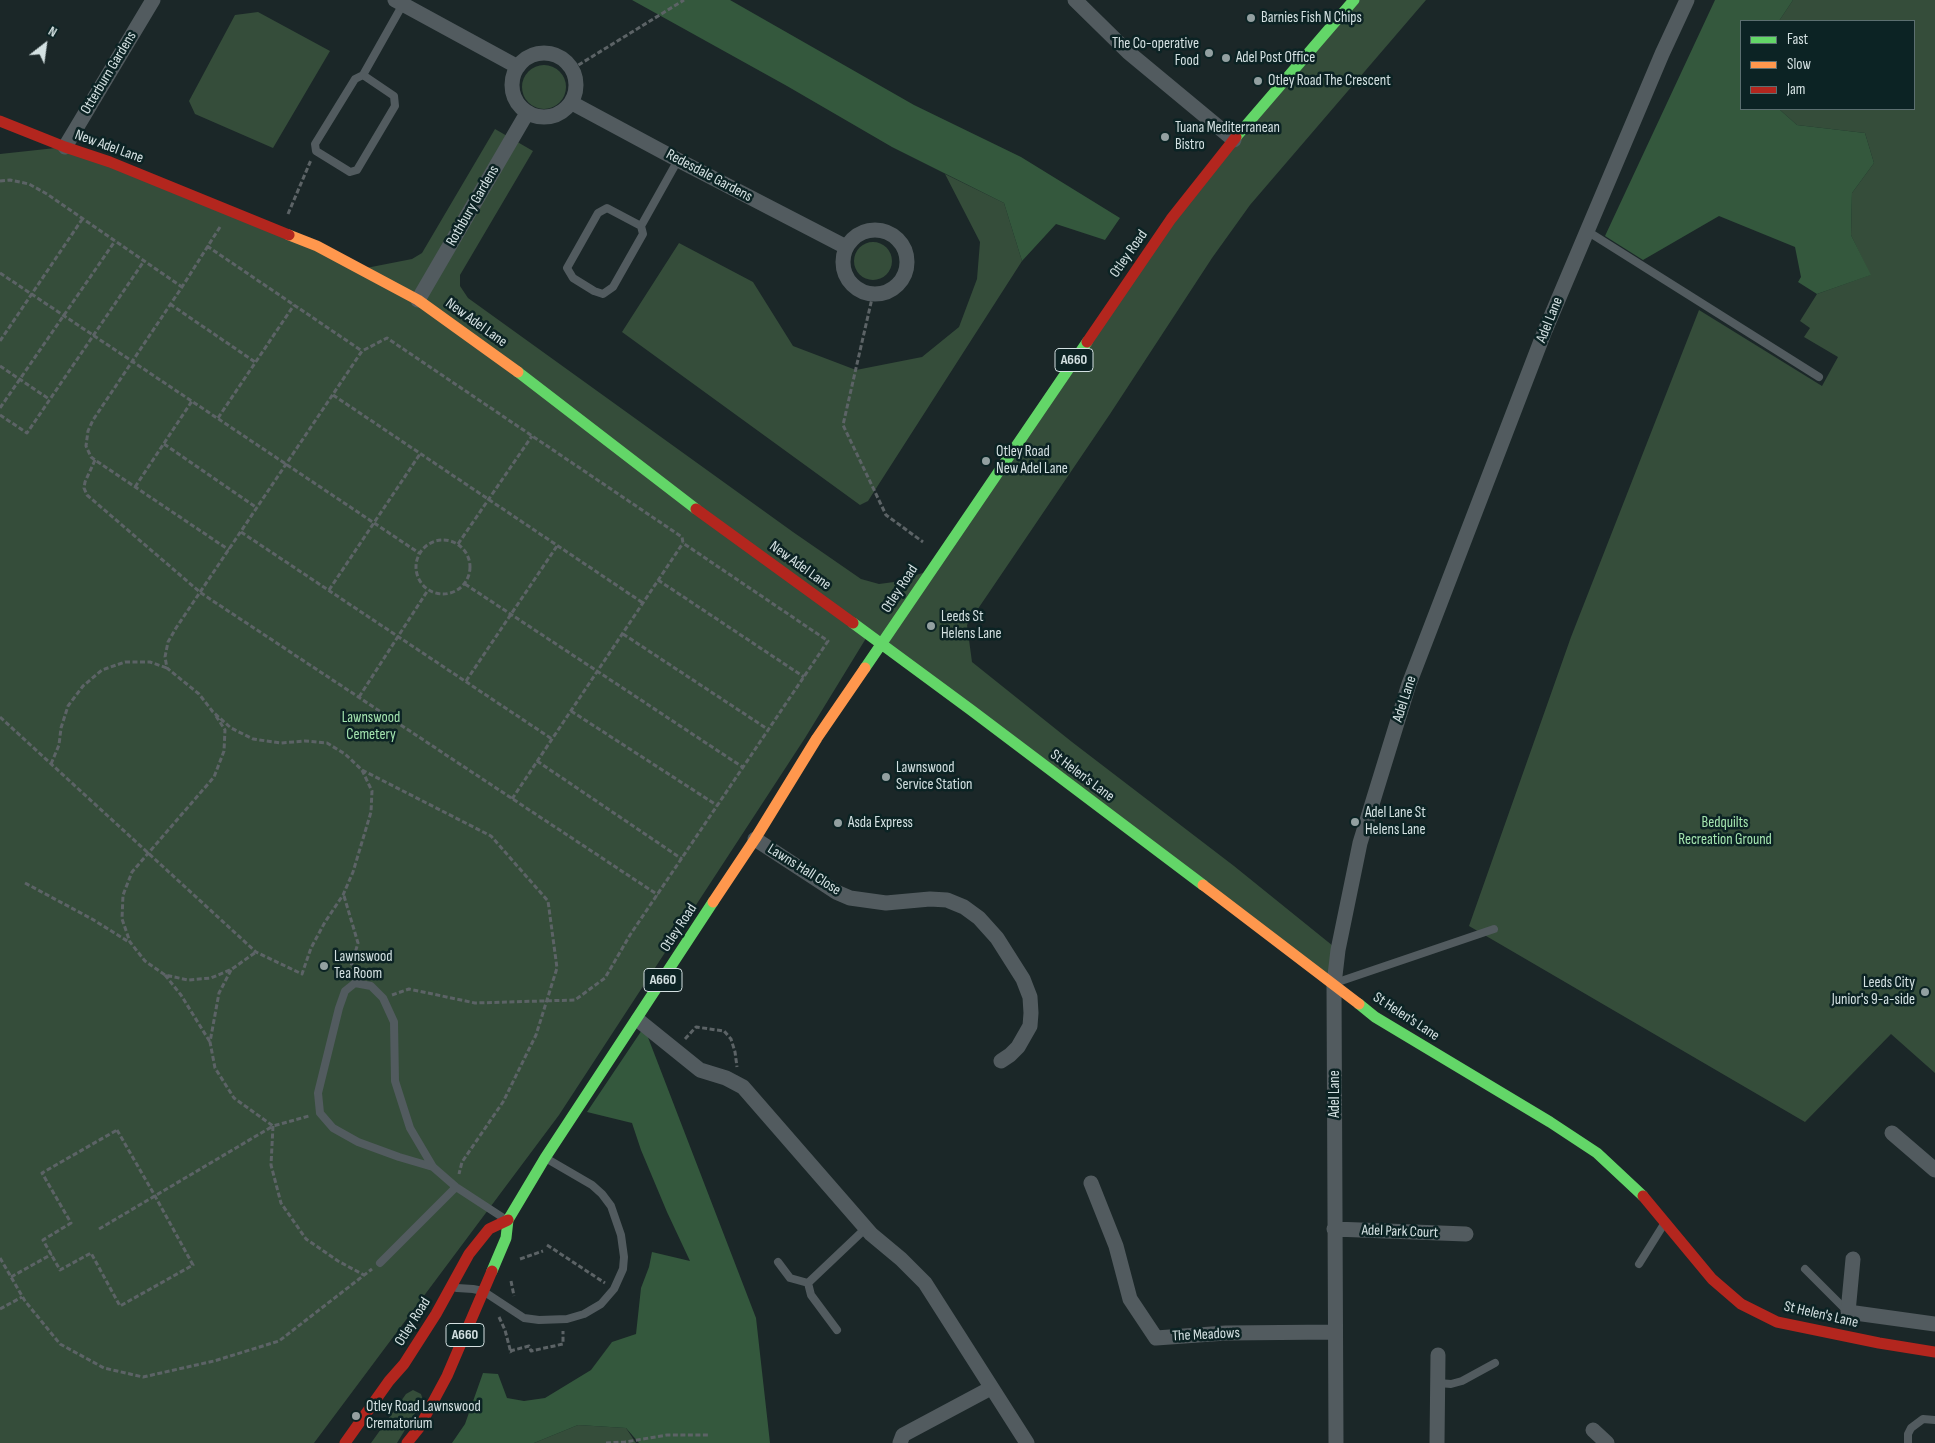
<!DOCTYPE html>
<html>
<head>
<meta charset="utf-8">
<style>
  body { margin:0 }
  #map { position:relative; width:1935px; height:1443px; overflow:hidden; background:#1b2728; font-family:"Sofia Sans Condensed",sans-serif }
  canvas { display:block }
  .legend { position:absolute; left:1740px; top:20px; width:175px; height:90px; box-sizing:border-box; background:#0c2324; border:1px solid #5c6f70; margin:0; padding:6px 9px; list-style:none; font-size:15px; color:#d4e1e2 }
  .legend li { display:flex; align-items:center; gap:10px; height:25px }
  .legend b { width:25px; border:1px solid #5c6f70 }
  .north { position:absolute; left:20px; top:20px; width:50px; height:50px; -webkit-text-stroke:4px #0c2324; paint-order:stroke; rotate:30deg; font-size:14px; font-weight:700; line-height:20px; text-align:center; color:#d4e1e2 }
  .north::after { content:''; display:block; margin:auto; width:18px; height:22px; background:#d4e1e2; clip-path:polygon(50% 0,100% 100%,50% 72%,0 100%) }
</style>
</head>
<body>
<div id="map">
<canvas width="1935" height="1443"></canvas>
<ul class="legend">
<li><b style="height:6px;background:#63d668"></b>Fast</li>
<li><b style="height:6px;background:#ff974d"></b>Slow</li>
<li><b style="height:6px;background:#b3261e"></b>Jam</li>
</ul>
<div class="north">N</div>
</div>
<script>
const context = document.querySelector('canvas').getContext('2d');
context.lineJoin = 'round';
function fillPath(path, color) {
  context.fillStyle = color;
  context.fill(path, 'evenodd');
}
function poly(rows) {
  const path = new Path2D();
  for (const r of rows) {
    if (r.length === 3) {
      path.moveTo(r[0] + r[2], r[1]);
      path.arc(r[0], r[1], r[2], 0, 2 * Math.PI);
      continue;
    }
    path.moveTo(r[0], r[1]);
    for (let i = 2; i < r.length; i += 2) path.lineTo(r[i], r[i + 1]);
  }
  return path;
}
function stroke(path, color, width, dash) {
  context.strokeStyle = color;
  context.lineWidth = width;
  context.lineCap = dash ? 'butt' : 'round';
  context.setLineDash(dash || []);
  context.stroke(path);
}
function write(font, color, halo, rows, align = 'center') {
  context.font = font + ' "Sofia Sans Condensed",sans-serif';
  context.lineWidth = 5;
  context.setLineDash([]);
  context.textBaseline = 'middle';
  context.strokeStyle = halo;
  context.fillStyle = color;
  for (const [text, x, y, turn = 0] of rows) {
    context.save();
    context.translate(x, y);
    context.rotate((+turn || 0) * Math.PI / 180);
    context.textAlign = isNaN(turn) ? turn : align;
    if (halo) context.strokeText(text, 0, 0);
    context.fillText(text, 0, 0);
    context.restore();
  }
}
fillPath(poly([
  [1354,0,1426,0,1250,205,1212,258,1110,414,967,625,972,662,1072,742,1234,866,1338,950,1334,984,868,635,805,738,559,1115,314,1443,0,1443,0,154,65,147,361,269,412,259,422,253,495,129,533,151,460,275,460,286,468,298,793,532,861,579,879,584,894,582,929,571,1171,219],
  [1793,0,1935,0,1935,1073,1891,1034,1805,1122,1469,926,1571,637,1699,310,1822,386,1838,357,1804,337,1810,328,1800,321,1817,294,1870,275,1851,235,1852,193,1874,163,1865,133,1797,125,1779,109,1914,109,1914,21,1779,21],
  [258,12,330,51,273,148,195,114,189,101,235,15],
  [544,87,22],
  [945,174,1004,203,1022,261,868,501,860,505,622,332,679,243,753,282,793,346,856,370,922,357,959,327,977,279,980,242],
  [873,261,19],
  [413,1390,421,1394,423,1400,397,1443,371,1443,406,1394],
  [578,1425,626,1428,636,1443,534,1443]
]), '#354d3a');
fillPath(poly([
  [632,0,730,0,914,105,1021,157,1120,218,1105,240,1056,224,1022,261,1004,203,892,147,787,86],
  [1715,0,1793,0,1779,21,1741,21,1741,109,1779,109,1797,125,1865,133,1874,163,1852,193,1851,235,1871,275,1817,294,1798,282,1801,277,1795,247,1719,216,1643,260,1605,236],
  [644,1027,756,1318,770,1443,639,1443,626,1428,578,1425,534,1443,452,1443,465,1424,483,1373,498,1374,507,1398,524,1401,545,1398,591,1370,612,1342,636,1334,641,1288,649,1267,652,1252,690,1261,667,1212,641,1150,632,1123,587,1112]
]), '#34583d');
stroke(poly([
  [572,69,684,0],
  [0,181,10,180,29,184,47,194,182,287],
  [288,214,311,160],
  [220,227,182,287,93,420,88,431,86,446,91,457,95,460,229,550],
  [207,246,362,351],
  [0,273,419,553],
  [873,294,843,425,886,515,923,542],
  [170,304,255,362],
  [0,341,83,218],
  [0,366,49,399],
  [333,395,643,603],
  [0,408,115,241],
  [0,415,27,433,144,261],
  [218,418,294,305],
  [164,444,257,508],
  [95,460,85,482,84,488,87,495,201,593,658,895],
  [135,487,192,401],
  [241,532,552,739],
  [443,567,27],
  [458,544,532,436],
  [658,580,804,677],
  [465,584,744,768],
  [329,590,420,454],
  [623,634,769,730],
  [466,681,557,546],
  [359,697,428,590],
  [571,711,718,806],
  [216,716,225,730,224,751,214,777,132,872,123,895,122,919,130,942,145,961,165,975,188,980,211,978,232,969,256,952],
  [0,717,256,952,302,974,311,948,325,922,343,895,353,872,371,812,372,791,362,770,345,754,327,743,305,741,281,743,253,739,231,728,213,712,199,694,167,668,165,657,168,642,176,628,362,351,387,338,682,537,683,543,828,641,630,935,605,978,575,1000,475,1003,409,989,392,995],
  [537,761,682,859],
  [51,764,59,745,61,728,68,706,83,686,102,670,125,662,150,662,167,668],
  [362,770,491,836,548,901,557,968,536,1035,503,1102,462,1162,459,1174],
  [512,799,683,543],
  [25,883,92,919,129,942],
  [344,896,358,943,349,973],
  [231,970,219,993,210,1042,215,1068,234,1098,273,1126,309,1116],
  [165,975,181,995,210,1042],
  [685,1039,696,1027,724,1031,731,1039,735,1052,737,1067],
  [273,1126,271,1165,281,1203,306,1239,338,1261,364,1275],
  [117,1130,155,1196,193,1265,120,1306,91,1253,60,1270,43,1240,71,1223,42,1173,117,1130],
  [99,1229,273,1126],
  [547,1245,605,1283],
  [0,1258,25,1301,60,1344,104,1368,143,1377,214,1361,279,1341,372,1269],
  [520,1259,543,1251],
  [11,1277,52,1254],
  [511,1281,514,1296],
  [0,1309,22,1297],
  [499,1317,505,1330,511,1353],
  [510,1351,529,1346,531,1351,563,1344,563,1331],
  [606,1443,625,1442,667,1435,709,1435]
]), '#5c6366', 3, [5, 2.5]);
stroke(poly([
  [363,75,394,96,395,106,357,170,350,172,316,151,315,144,355,79,363,75,403,4],
  [641,226,607,208,598,213,567,268,573,278,594,291,603,294,613,287,643,234,641,226,678,160],
  [1587,231,1819,377],
  [1338,982,1494,929],
  [433,1167,399,1157,358,1142,333,1128,320,1113,318,1093,339,1008,345,991,355,983,371,986,383,998,394,1022,395,1081,410,1128,433,1167,456,1187,502,1217],
  [778,1262,790,1278,808,1283,866,1228],
  [380,1263,456,1187],
  [1639,1264,1664,1224],
  [1805,1269,1848,1312],
  [808,1283,811,1295,837,1330],
  [457,1288,473,1289,483,1291,524,1318,539,1320,567,1319,584,1314,601,1304,614,1289,623,1269,624,1257,621,1235,611,1206,602,1194,592,1185,549,1160],
  [1438,1383,1451,1384,1462,1381,1495,1363],
  [1908,1443,1908,1434,1911,1428,1923,1419,1935,1420]
]), '#525b5f', 8);
stroke(poly([
  [395,0,518,67],
  [1075,0,1128,52,1234,140],
  [544,85,32],
  [572,103,678,160,846,247],
  [65,147,153,0],
  [875,262,32],
  [418,300,527,113],
  [755,839,836,892,850,898,886,903,930,899,947,900,964,907,979,918,997,938,1023,979,1030,997,1031,1013,1030,1026,1018,1047,1010,1055,1001,1061],
  [638,1020,700,1070,726,1078,743,1087,871,1234,901,1259,925,1283,1027,1443],
  [1892,1133,1935,1170],
  [1091,1183,1116,1246,1130,1299,1156,1338,1226,1333,1335,1332],
  [1334,1229,1466,1234],
  [1853,1259,1848,1312,1935,1324],
  [1593,1430,1607,1443],
  [900,1443,903,1435,991,1388],
  [1336,1443,1334,984,1338,950,1360,843,1409,684,1544,333,1662,54,1687,0],
  [1437,1443,1438,1355]
]), '#525b5f', 15);
stroke(poly([
  [1236,137,1354,0],
  [518,372,696,509],
  [853,623,971,710,1203,885],
  [865,668,1087,342],
  [1359,1004,1375,1017,1550,1122,1597,1153,1643,1196],
  [492,1271,506,1238,508,1220,545,1158,713,902]
]), '#63d668', 11);
stroke(poly([
  [289,235,317,246,418,300,518,372],
  [1203,885,1359,1004],
  [713,902,755,839,817,738,865,668]
]), '#ff974d', 11);
stroke(poly([
  [0,121,65,147,110,162,289,235],
  [1087,342,1171,219,1236,137],
  [696,509,853,623],
  [1643,1196,1712,1279,1741,1304,1777,1322,1879,1343,1935,1352],
  [345,1443,389,1381,404,1364,436,1314,469,1254,489,1229,508,1220],
  [407,1443,419,1428,447,1376,492,1271]
]), '#b3261e', 11);
for (const [x, y, r, color] of [
  [1251,18,5,"#93a0a1"],
  [1209,53,5,"#93a0a1"],
  [1226,58,5,"#93a0a1"],
  [1258,81,5,"#93a0a1"],
  [1165,137,5,"#93a0a1"],
  [986,461,5,"#93a0a1"],
  [931,626,5,"#93a0a1"],
  [886,777,5,"#93a0a1"],
  [1355,822,5,"#93a0a1"],
  [838,823,5,"#93a0a1"],
  [324,966,5,"#93a0a1"],
  [1925,992,5,"#93a0a1"],
  [356,1416,5,"#93a0a1"]
]) {
  const dot = new Path2D();
  dot.arc(x, y, r, 0, 2 * Math.PI);
  context.fillStyle = color;
  context.fill(dot);
  stroke(dot, '#0c2324', 2);
}
for (const [x, y, w] of [
  [1074,360,38],
  [663,980,38],
  [465,1335,38]
]) {
  const box = new Path2D();
  box.roundRect(x - w / 2, y - 11.5, w, 23, 4);
  context.fillStyle = '#0c2324';
  context.fill(box);
  stroke(box, '#d4e1e2', 1);
}
write('bold 14px', '#d4e1e2', null, [
  ["A660",1074,360],
  ["A660",663,980],
  ["A660",465,1335]
]);
write('15px', '#d4e1e2', '#0c2324', [
  ["Barnies Fish N Chips",1261,18],
  ["The Co-operative",1199,44,"right"],
  ["Food",1199,61,"right"],
  ["Adel Post Office",1236,58],
  ["Otley Road The Crescent",1268,81],
  ["Tuana Mediterranean",1175,128],
  ["Bistro",1175,145],
  ["Otley Road",996,452],
  ["New Adel Lane",996,469],
  ["Leeds St",941,617],
  ["Helens Lane",941,634],
  ["Lawnswood",896,768],
  ["Service Station",896,785],
  ["Adel Lane St",1365,813],
  ["Helens Lane",1365,830],
  ["Asda Express",848,823],
  ["Lawnswood",334,957],
  ["Tea Room",334,974],
  ["Leeds City",1915,983,"right"],
  ["Junior's 9-a-side",1915,1000,"right"],
  ["Otley Road Lawnswood",366,1407],
  ["Crematorium",366,1424]
], 'left');
write('15px', '#d4e1e2', '#0c2324', [
  ["Otterburn Gardens",109,73,-59],
  ["New Adel Lane",109,147,20],
  ["Redesdale Gardens",709,176,28],
  ["Rothbury Gardens",473,206,-60],
  ["Otley Road",1129,254,-55],
  ["Adel Lane",1550,320,-68],
  ["New Adel Lane",476,323,36],
  ["New Adel Lane",800,566,36],
  ["Otley Road",900,589,-57],
  ["Adel Lane",1405,699,-72],
  ["St Helen's Lane",1082,776,37],
  ["Lawns Hall Close",804,870,32],
  ["Otley Road",679,928,-57],
  ["St Helen's Lane",1406,1017,33],
  ["Adel Lane",1335,1094,-90],
  ["Adel Park Court",1400,1232,2],
  ["St Helen's Lane",1821,1315,13],
  ["Otley Road",413,1322,-58],
  ["The Meadows",1206,1335,-3]
]);
write('15px', '#a5e6b0', '#0c2324', [
  ["Lawnswood",371,718],
  ["Cemetery",371,735],
  ["Bedquilts",1725,823],
  ["Recreation Ground",1725,840]
]);
</script>
</body>
</html>
